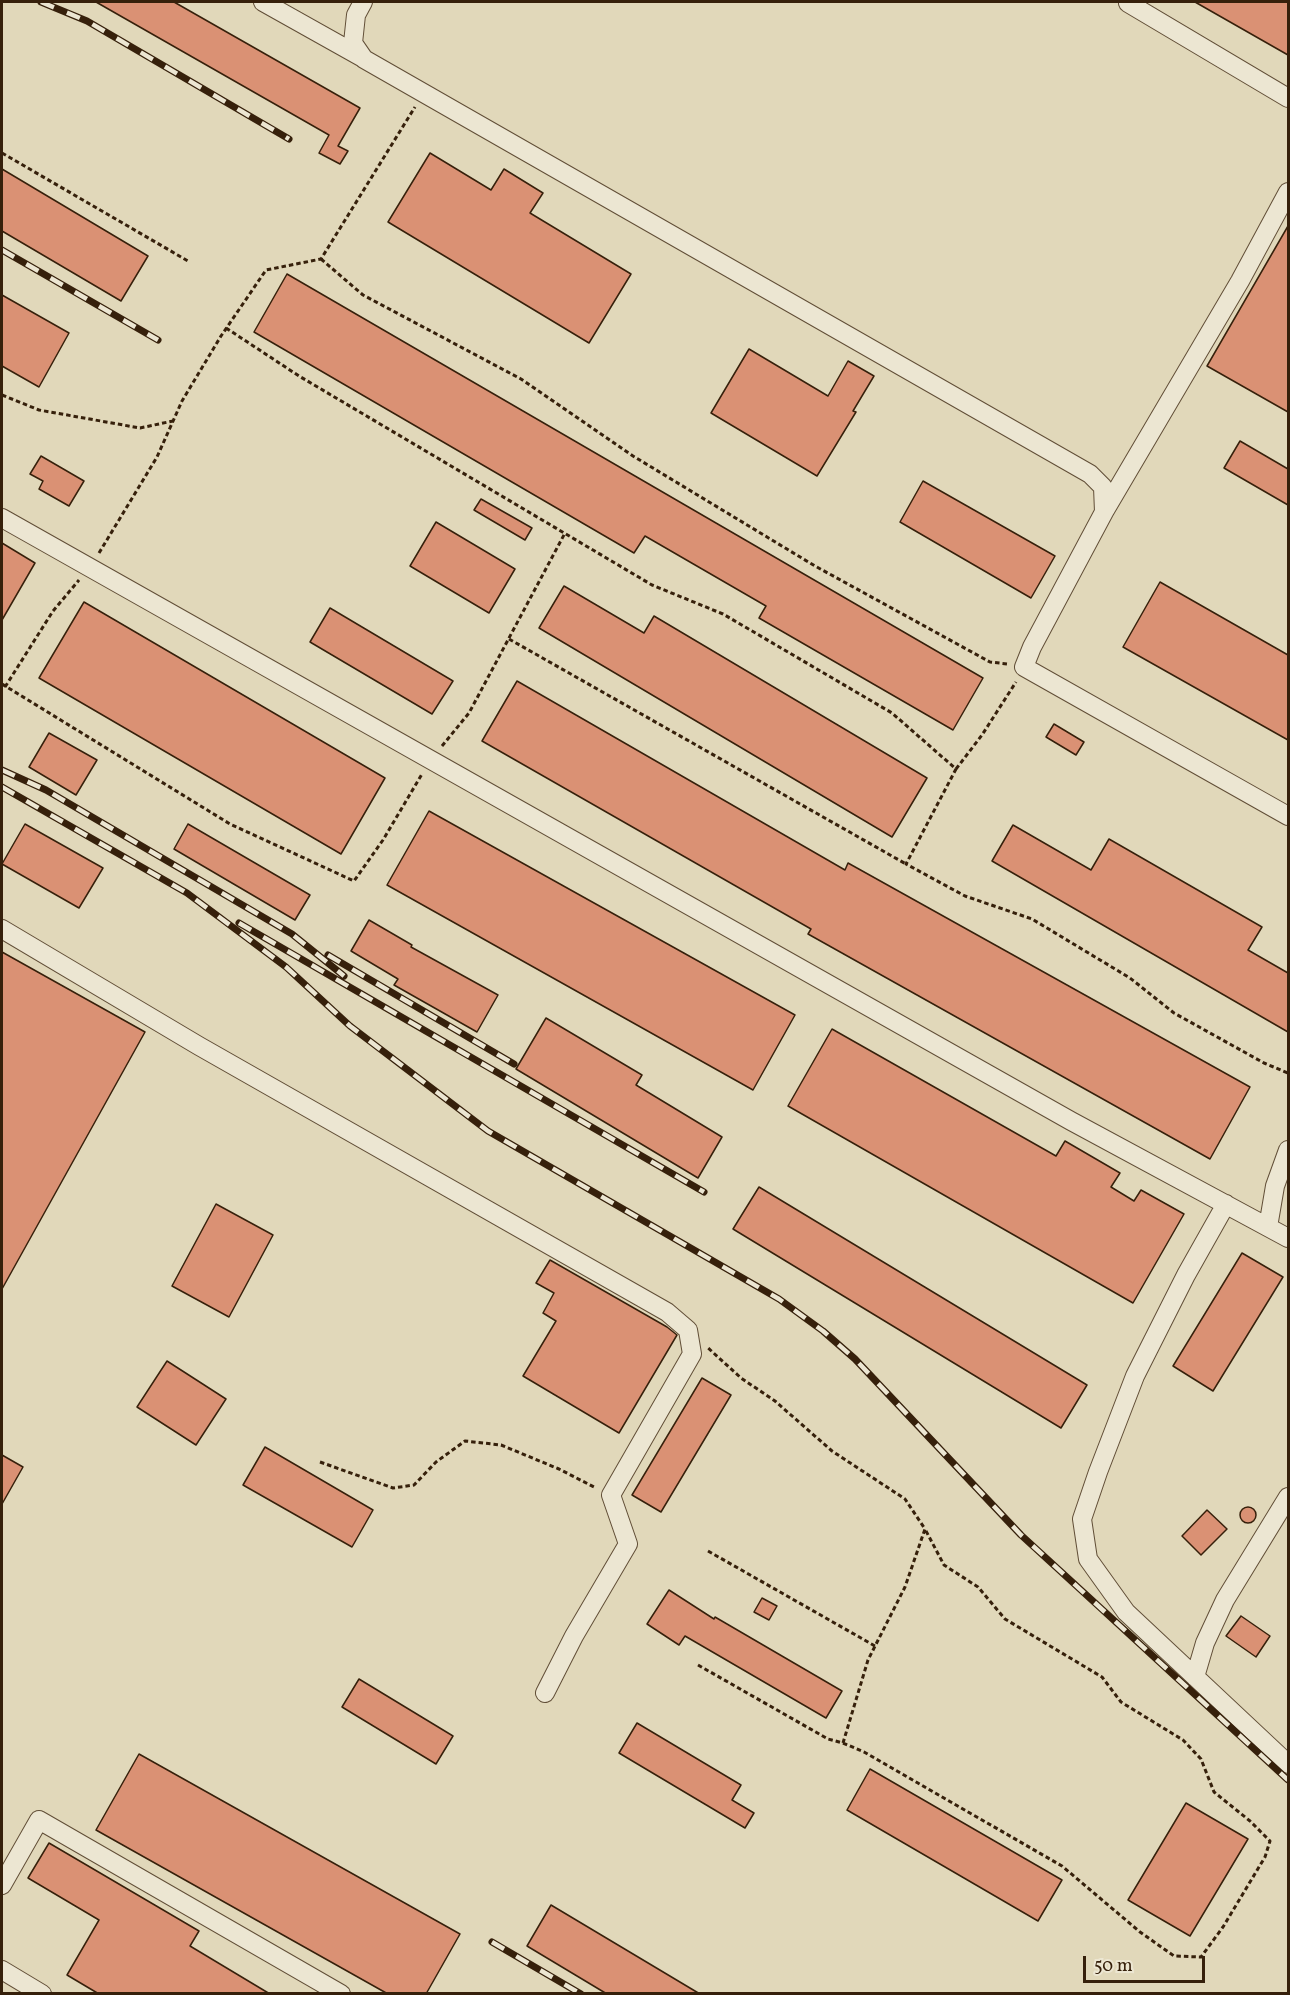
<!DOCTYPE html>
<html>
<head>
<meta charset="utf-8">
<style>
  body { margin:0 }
  #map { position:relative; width:1290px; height:1995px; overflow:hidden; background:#e1d8ba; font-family:Vollkorn,serif }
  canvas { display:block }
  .frame { position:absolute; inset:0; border:3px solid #36200b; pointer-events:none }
  .scale { position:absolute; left:1083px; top:1956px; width:122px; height:27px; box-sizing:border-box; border:3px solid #36200b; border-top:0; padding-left:8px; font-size:18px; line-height:21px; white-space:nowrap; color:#36200b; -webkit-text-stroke:4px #ece6d2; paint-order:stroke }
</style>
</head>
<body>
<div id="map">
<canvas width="1290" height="1995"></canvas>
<div class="frame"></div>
<div class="scale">50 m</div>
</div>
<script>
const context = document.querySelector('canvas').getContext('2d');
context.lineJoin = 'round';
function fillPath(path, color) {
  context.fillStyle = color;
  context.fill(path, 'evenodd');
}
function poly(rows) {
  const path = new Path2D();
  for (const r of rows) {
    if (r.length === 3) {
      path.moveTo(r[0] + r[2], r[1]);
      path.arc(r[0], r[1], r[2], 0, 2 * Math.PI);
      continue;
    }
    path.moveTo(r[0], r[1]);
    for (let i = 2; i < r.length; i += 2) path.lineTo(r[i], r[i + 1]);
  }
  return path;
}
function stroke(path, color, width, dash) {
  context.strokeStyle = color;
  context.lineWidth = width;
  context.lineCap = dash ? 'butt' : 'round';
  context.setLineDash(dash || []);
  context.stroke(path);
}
const building = poly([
  [96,2,174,2,360,108,338,146,348,151,340,164,319,153,329,135,96,2],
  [1195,2,1288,2,1288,55,1195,2],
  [430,153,491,190,504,169,543,193,530,213,631,274,589,343,388,222,430,153],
  [2,169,148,256,121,301,2,231,2,169],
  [1288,226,1288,412,1207,366,1288,226],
  [287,274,983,678,953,730,759,618,766,606,645,536,634,553,254,332,287,274],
  [2,295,69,333,39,387,2,366,2,295],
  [749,349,828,396,848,361,874,376,853,411,856,412,817,476,711,413,749,349],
  [1240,441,1288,469,1288,505,1224,468,1240,441],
  [41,456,84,481,69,506,39,489,43,481,30,474,41,456],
  [923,481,1055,556,1031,598,900,522,923,481],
  [481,499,532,528,525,540,474,510,481,499],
  [436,522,515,569,489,613,410,566,436,522],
  [2,543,35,563,2,620,2,543],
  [1160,582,1288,655,1288,740,1123,647,1160,582],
  [564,586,644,633,654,616,927,778,892,837,539,628,564,586],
  [84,602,385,778,341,854,39,678,84,602],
  [330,608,453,681,432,714,310,642,330,608],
  [517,681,845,870,848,863,1250,1087,1210,1159,808,934,811,929,482,741,517,681],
  [1054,724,1084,742,1076,755,1046,737,1054,724],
  [49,733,97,760,76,795,29,767,49,733],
  [429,811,795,1015,753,1090,387,885,429,811],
  [25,824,103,868,79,908,2,864,25,824],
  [188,824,310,895,295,920,174,849,188,824],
  [1013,825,1091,870,1109,839,1262,927,1248,950,1288,973,1288,1032,992,861,1013,825],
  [369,920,412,945,411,947,498,995,477,1032,394,985,398,979,351,951,369,920],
  [2,952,145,1032,2,1289,2,952],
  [546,1018,642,1075,636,1085,722,1137,698,1178,516,1069,546,1018],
  [832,1029,1056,1156,1065,1141,1120,1173,1111,1187,1134,1201,1141,1190,1184,1214,1133,1303,788,1106,832,1029],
  [759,1187,1087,1385,1061,1428,733,1229,759,1187],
  [216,1204,273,1235,229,1317,172,1286,216,1204],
  [1242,1253,1283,1277,1213,1391,1173,1366,1242,1253],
  [550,1260,667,1327,677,1335,619,1433,523,1376,556,1321,543,1313,554,1293,536,1283,550,1260],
  [167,1361,226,1399,196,1445,137,1407,167,1361],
  [702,1378,731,1395,661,1512,632,1495,702,1378],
  [265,1447,373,1510,352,1547,243,1485,265,1447],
  [2,1455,23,1467,2,1504,2,1455],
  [1248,1515,8],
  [1207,1510,1227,1529,1201,1555,1182,1536,1207,1510],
  [669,1590,714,1619,715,1617,842,1691,826,1718,685,1636,679,1645,647,1624,669,1590],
  [762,1598,777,1606,769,1620,754,1612,762,1598],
  [1241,1616,1270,1636,1256,1657,1226,1636,1241,1616],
  [359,1679,453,1736,436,1764,342,1707,359,1679],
  [637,1723,741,1785,732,1800,754,1813,745,1828,619,1753,637,1723],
  [139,1754,460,1934,426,1994,388,1994,96,1830,139,1754],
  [870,1769,1062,1880,1038,1921,847,1810,870,1769],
  [1186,1803,1248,1839,1190,1936,1128,1900,1186,1803],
  [49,1843,199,1931,190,1946,270,1994,99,1994,67,1975,99,1920,28,1878,49,1843],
  [551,1905,700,1994,607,1994,527,1946,551,1905]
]);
fillPath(building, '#da9174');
stroke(building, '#36200b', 1.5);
const minor = poly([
  [263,2,363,58],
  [363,2,356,15,353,43,364,59,1090,474,1103,487,1104,512,1032,647,1024,667,1288,816],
  [1128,3,1288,98],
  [1104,512,1240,281,1288,192],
  [2,518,1071,1121,1288,1238],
  [2,929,199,1046,667,1312,688,1330,692,1354,611,1495,628,1544,574,1636,545,1693],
  [1226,1204,1186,1275,1135,1376,1098,1472,1082,1519,1088,1559,1126,1612,1288,1764],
  [1268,1227,1275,1186,1288,1150],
  [1195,1677,1205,1643,1225,1600,1288,1497],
  [2,1885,39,1820,341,1994],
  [2,1970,42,1994]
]);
stroke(minor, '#614e37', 20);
stroke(poly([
  [2,153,188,261],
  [321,259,363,295,521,379,633,456,815,566,990,662,1008,664],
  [226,328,299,376,652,585,723,614,892,713,956,769,906,864,965,896,1032,919,1130,978,1174,1013,1264,1063,1288,1073],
  [2,395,39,410,140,428,173,421],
  [99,553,157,457,182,401,221,336,266,270,321,259,415,107],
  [509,639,906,864],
  [2,684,230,824,354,881,383,840,422,774],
  [5,687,53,611,79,580],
  [442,746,469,713,565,533],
  [956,769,982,735,1016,682],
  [320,1462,393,1488,414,1485,436,1462,465,1441,501,1445,559,1469,596,1488],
  [708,1551,875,1646],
  [698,1665,828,1739,843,1743,868,1660,905,1587,925,1529,905,1499,832,1451,775,1401,741,1378,707,1347],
  [843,1743,864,1752,1062,1866,1140,1932,1174,1956,1201,1957,1223,1927,1265,1857,1270,1841,1250,1821,1214,1792,1201,1759,1183,1740,1121,1702,1102,1677,1005,1619,978,1587,944,1565,925,1529]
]), '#36200b', 3, [4.5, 3]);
stroke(minor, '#ece6d2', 18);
const rail = poly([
  [41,2,87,21,289,139],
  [2,250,158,340],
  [2,770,46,790,292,934,344,976],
  [2,787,187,893,286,967,350,1026,488,1131,779,1299,823,1331,855,1359,1021,1535,1288,1780],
  [239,923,704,1192],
  [328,955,514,1064],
  [492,1942,581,1994]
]);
stroke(rail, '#36200b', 7);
stroke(rail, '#ece6d2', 4.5, [14]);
</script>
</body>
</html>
